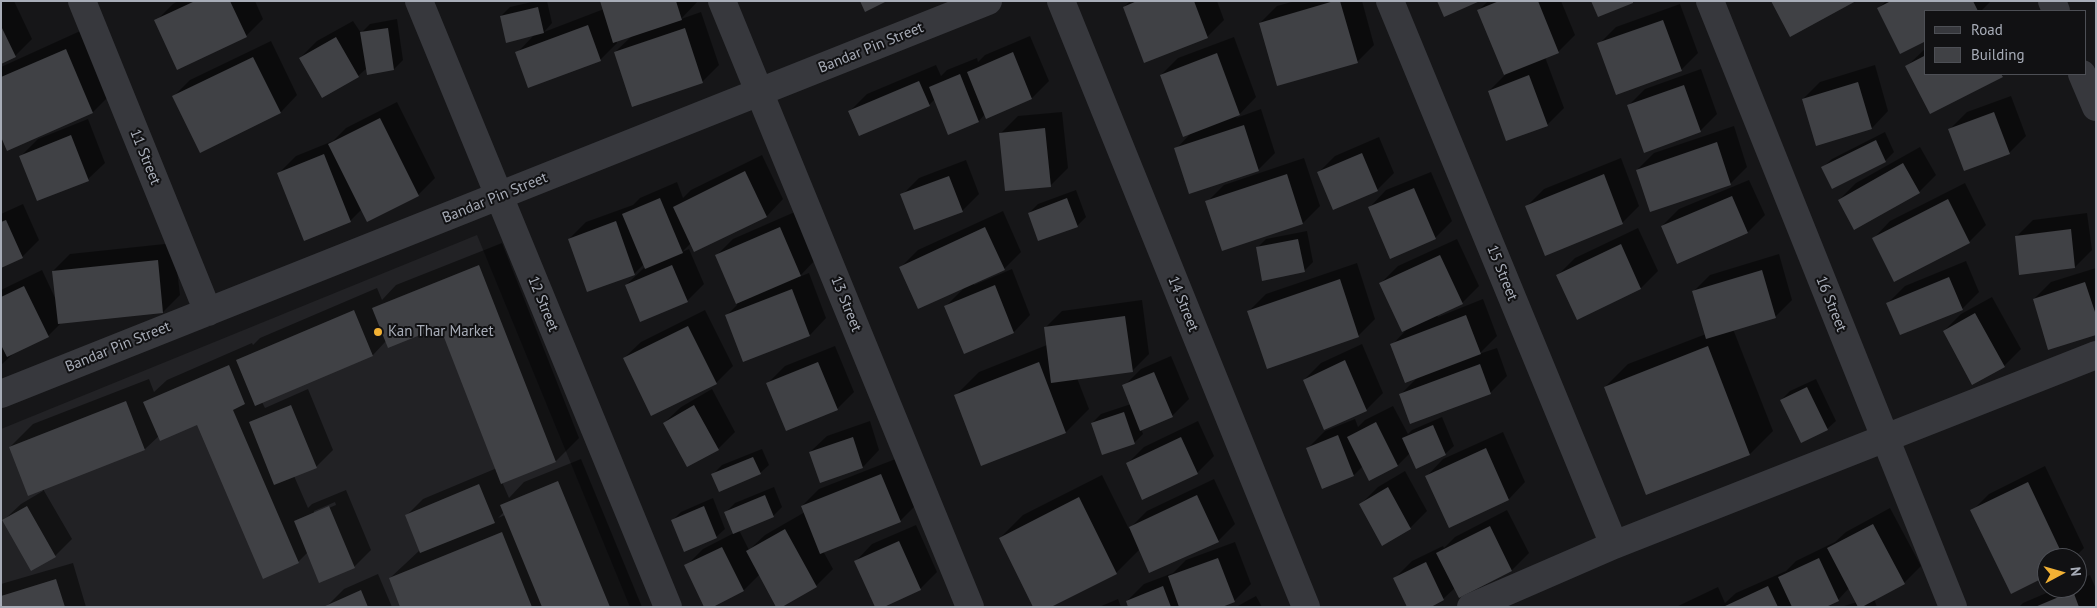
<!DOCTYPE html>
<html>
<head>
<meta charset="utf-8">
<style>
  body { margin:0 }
  #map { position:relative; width:2097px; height:608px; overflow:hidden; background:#161618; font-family:"PT Sans",sans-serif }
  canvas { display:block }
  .frame { position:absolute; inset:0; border:2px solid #a8adb8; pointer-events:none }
  .legend { position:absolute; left:1924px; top:10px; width:162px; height:65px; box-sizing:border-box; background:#111113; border:1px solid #4d4f55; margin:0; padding:6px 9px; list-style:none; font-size:15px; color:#a8adb8 }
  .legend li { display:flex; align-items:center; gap:10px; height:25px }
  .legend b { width:25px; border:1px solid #4d4f55 }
  .north { position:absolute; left:2037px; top:548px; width:50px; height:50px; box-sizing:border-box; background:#111113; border:1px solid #4d4f55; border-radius:50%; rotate:84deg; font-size:14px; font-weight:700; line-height:20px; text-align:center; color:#a8adb8 }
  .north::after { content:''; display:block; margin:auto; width:18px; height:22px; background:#f2b134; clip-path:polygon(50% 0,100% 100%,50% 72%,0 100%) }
</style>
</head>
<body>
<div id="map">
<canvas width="2097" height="608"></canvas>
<div class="frame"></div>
<ul class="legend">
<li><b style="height:6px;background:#37383d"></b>Road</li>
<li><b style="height:14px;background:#404145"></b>Building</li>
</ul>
<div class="north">N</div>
</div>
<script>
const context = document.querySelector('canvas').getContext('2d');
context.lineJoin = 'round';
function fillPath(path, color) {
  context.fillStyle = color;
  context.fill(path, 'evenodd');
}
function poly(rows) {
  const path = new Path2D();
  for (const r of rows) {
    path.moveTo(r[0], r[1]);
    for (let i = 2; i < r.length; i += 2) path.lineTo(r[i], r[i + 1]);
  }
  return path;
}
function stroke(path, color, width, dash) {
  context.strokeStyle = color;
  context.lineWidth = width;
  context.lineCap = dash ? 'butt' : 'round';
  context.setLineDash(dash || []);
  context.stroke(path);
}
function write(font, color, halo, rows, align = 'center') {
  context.font = font + ' "PT Sans",sans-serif';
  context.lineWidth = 4;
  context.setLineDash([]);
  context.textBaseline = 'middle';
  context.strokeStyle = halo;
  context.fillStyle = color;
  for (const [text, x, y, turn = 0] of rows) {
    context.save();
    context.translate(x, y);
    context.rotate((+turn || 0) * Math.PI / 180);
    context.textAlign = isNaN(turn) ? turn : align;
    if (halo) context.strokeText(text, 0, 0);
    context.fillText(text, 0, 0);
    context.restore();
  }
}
fillPath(poly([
  [477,235,630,607,1,607,1,429]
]), '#222225');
fillPath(poly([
  [2,1,14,1,32,39,15,56,1,62],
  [178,1,255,1,263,19,246,36,156,21,173,4],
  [536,1,547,1,552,23,544,32,604,9,601,1,698,1,681,19,701,12,719,65,702,82,615,52,633,35,616,40,617,43,600,60,517,53,535,34,501,16,510,7],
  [1130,1,1217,1,1224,20,1207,37,1124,7],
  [1295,1,1362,1,1374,45,1357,62,1260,23,1277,6],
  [1488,1,1561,1,1575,35,1558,52,1545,57,1564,108,1547,125,1489,91,1505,75,1479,10],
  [1886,1,1991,1,1981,11,1926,11,1879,8],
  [1680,4,1698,53,1681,70,1599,44,1616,27],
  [397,19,403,60,394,69,368,73,367,68,358,76,300,58,317,41,353,21,361,33,370,24],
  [89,27,116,89,93,112,8,149,1,134,1,67],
  [1030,36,1049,81,1032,98,985,114,979,121,935,99,929,105,850,111,867,94,936,65,941,76,947,70,977,58,978,62,985,55],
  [1234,37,1256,97,1236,118,1261,109,1275,153,1258,170,1176,149,1192,132,1161,75,1178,58],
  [271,41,297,95,281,112,200,152,173,97,190,80],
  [1926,48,1926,74,2005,74,1930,113,1907,66],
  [1875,65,1888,111,1872,128,1803,99,1820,82],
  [1701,69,1717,114,1700,131,1628,106,1645,89],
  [2011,96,2026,136,2009,153,1950,129,1967,112],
  [397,102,435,178,418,195,362,209,350,221,279,173,296,156,333,141,346,128],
  [1062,112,1068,168,1051,185,1001,133,1018,116],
  [88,119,105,163,88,179,21,156,38,139],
  [1734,126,1747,167,1730,184,1637,170,1654,153],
  [1885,132,1894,152,1885,161,1823,167,1832,159],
  [1379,137,1394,173,1377,190,1318,173,1335,156],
  [1920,147,1936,175,1919,192,1839,200,1856,183],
  [762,155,783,199,767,216,695,251,691,243,682,252,689,249,704,284,687,301,626,285,645,267,644,264,634,274,569,239,586,222,633,205,640,198,677,182,683,198,691,190],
  [1304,158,1320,206,1303,223,1223,250,1207,202,1224,185],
  [1621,158,1639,206,1622,223,1527,206,1544,189],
  [966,160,979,194,962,211,902,195,919,178],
  [1431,172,1452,221,1435,238,1370,207,1386,190],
  [1749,180,1765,215,1748,232,1678,262,1662,226,1679,209],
  [1965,183,1986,225,1969,242,1874,238,1890,221],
  [1076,190,1086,217,1077,226,1029,213,1038,204],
  [23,204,39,240,22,257,1,267,1,214],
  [797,211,817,258,799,277,809,273,826,318,810,335,744,360,727,315,737,305,716,256,733,239],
  [1003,211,1021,252,1004,269,973,283,974,285,1012,269,1030,315,1014,332,946,306,966,286,901,267,918,250],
  [2087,213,2092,250,2075,267,2016,237,2033,220],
  [1638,228,1658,271,1641,288,1578,318,1558,275,1575,258],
  [1307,231,1313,262,1304,271,1257,248,1266,239],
  [1457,239,1479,286,1462,303,1437,315,1438,317,1483,299,1497,336,1479,354,1497,348,1507,376,1490,393,1401,394,1418,377,1392,345,1408,328,1381,283,1398,266],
  [174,243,180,295,163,312,61,323,48,336,14,353,1,365,1,290,42,270,56,300,53,271,70,254],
  [502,243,579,438,556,461,502,482,509,498,524,482,581,459,642,607,402,607,390,578,420,550,406,516,423,499,497,468,441,326,386,341,373,355,262,402,265,408,308,389,333,450,316,467,294,476,308,508,312,504,346,490,371,550,354,567,308,552,298,562,198,423,159,436,145,449,43,489,72,539,55,556,4,520,21,504,43,491,10,447,33,424,149,379,154,392,167,380,252,343,253,345,260,338,377,288,382,300,396,285],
  [335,502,336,505,314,514,314,511],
  [504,512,505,515,498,518],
  [1779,254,1792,300,1775,317,1733,329,1773,431,1750,454,1647,494,1605,387,1628,364,1706,334,1693,292,1710,275],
  [1966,261,1979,292,1962,309,1888,303,1905,286],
  [1357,263,1375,319,1358,336,1249,311,1266,294],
  [2096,268,2096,334,2034,299,2051,282],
  [1992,297,2021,349,2004,366,1944,331,1961,314],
  [1142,300,1149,354,1132,371,1077,378,1089,409,1066,432,956,395,979,372,1047,345,1045,328,1062,311],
  [705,310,733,366,716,383,624,358,641,342],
  [1362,344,1383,393,1366,410,1304,380,1321,363],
  [835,346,854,392,837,409,768,383,785,366],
  [1171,356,1189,399,1172,416,1141,429,1143,434,1134,443,1092,423,1101,414,1131,404,1124,386,1141,369],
  [1816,379,1836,421,1827,429,1781,400,1790,391],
  [712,389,735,432,718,449,664,423,681,407],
  [1393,406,1408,434,1412,430,1442,417,1454,446,1445,454,1410,453,1398,465,1369,479,1363,466,1354,475,1323,487,1308,448,1325,431,1355,419,1358,427,1365,420],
  [870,421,879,450,863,467,810,452,827,436],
  [1198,421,1214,456,1197,473,1127,464,1144,447],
  [1503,432,1525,482,1509,499,1449,526,1427,476,1443,459],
  [762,449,769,465,760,473,713,474,722,465],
  [898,458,917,504,900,521,823,551,833,569,816,586,760,574,744,590,711,607,686,566,703,549,734,533,726,512,735,503,774,487,782,507,773,516,739,530,749,550,765,535,805,512,802,506,819,489],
  [2045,466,2084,548,2074,558,2047,558,2047,575,1972,511,1989,494],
  [1405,471,1427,511,1410,528,1361,504,1378,487],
  [1102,475,1129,529,1147,511,1214,479,1235,524,1218,541,1140,549,1116,573,1000,538,1023,515],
  [713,498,725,529,716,537,673,520,681,512],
  [1890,508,1921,566,1904,583,1874,599,1877,607,1841,607,1857,602,1849,588,1838,600,1823,607,1676,607,1718,587,1725,603,1736,593,1786,571,1796,561,1835,542,1846,532],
  [1507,510,1529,553,1512,570,1459,596,1455,588,1443,599,1395,578,1412,561,1443,546,1444,548,1455,537],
  [916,525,937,572,920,589,856,561,872,544],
  [1235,542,1251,584,1234,601,1218,607,1130,607,1127,601,1144,584,1173,573,1186,560],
  [73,563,86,607,1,607,1,584],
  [378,574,392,607,326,607,344,589],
  [2090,575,2096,589,2096,607,2019,607,2023,603,2058,588,2077,588,2077,580],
  [1256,596,1262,607,1236,607],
  [1118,599,1121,607,1099,607]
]), '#0007');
fillPath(poly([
  [195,1,230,1,247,37,177,70,154,20],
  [600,1,676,1,682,20,613,43],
  [860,1,887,1,865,12],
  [1137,1,1194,1,1208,38,1144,63,1123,7],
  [1334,1,1340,1,1358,63,1277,86,1259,23],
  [1437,1,1480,1,1444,17],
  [1499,1,1538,1,1559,53,1504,75,1477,10],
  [1591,1,1633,1,1633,3,1598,17],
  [1771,1,1856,1,1790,37],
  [1891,1,1973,1,1978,11,1926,11,1926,41,1900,54,1877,8],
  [538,7,544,33,506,43,500,16],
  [1663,20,1682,71,1616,95,1597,43],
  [588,25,601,61,528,88,515,52],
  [1,26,16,57,1,64],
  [388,28,394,70,367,75,360,32],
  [685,28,703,83,632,107,614,52],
  [336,37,359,77,322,98,299,58],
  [66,49,93,113,7,151,1,137,1,77],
  [1013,52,1032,99,986,119,967,72],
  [1217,53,1240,115,1183,137,1160,75],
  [1926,55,1926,74,2001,74,2003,77,1930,114,1905,66],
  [253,57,281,113,200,153,172,96],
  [960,74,979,122,948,135,929,87],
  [1529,75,1548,126,1506,141,1488,91],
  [919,81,930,106,859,136,848,111],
  [1858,82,1872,129,1816,146,1802,99],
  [1684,85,1701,132,1644,153,1627,105],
  [1994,112,2010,154,1964,171,1948,129],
  [380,118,419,196,367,222,328,144],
  [1244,125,1259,171,1189,194,1174,148],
  [1045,128,1051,187,1005,191,999,133],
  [71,135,89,181,37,201,19,156],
  [1876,140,1886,162,1832,189,1821,167],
  [1717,142,1731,185,1650,212,1636,170],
  [1362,153,1378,191,1333,210,1317,172],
  [324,154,351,222,304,241,277,173],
  [1903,163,1920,193,1854,230,1838,200],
  [745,171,767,217,694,252,673,207],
  [1287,174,1303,224,1222,251,1205,201],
  [1604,174,1623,224,1545,256,1525,206],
  [949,176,963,212,914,230,900,194],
  [1414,188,1436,239,1390,259,1368,207],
  [1732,196,1748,233,1677,264,1661,226],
  [660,198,683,253,645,269,622,214],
  [1067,198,1078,227,1038,241,1028,213],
  [1948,199,1970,243,1894,282,1872,238],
  [6,220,23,258,1,268,1,222],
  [616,221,635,275,587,292,568,239],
  [780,227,801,276,736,304,715,255],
  [985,227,1005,270,918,309,899,267],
  [2071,229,2075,268,2019,275,2015,236],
  [1298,239,1305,272,1262,281,1256,247],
  [1621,244,1641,289,1577,320,1556,275],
  [1440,255,1463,304,1402,332,1379,283],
  [158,260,163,313,58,324,52,271],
  [479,265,556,462,501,484,440,327,388,348,372,308],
  [672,265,688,302,640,322,625,285],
  [1762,270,1776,318,1706,339,1692,291],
  [1949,277,1963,310,1900,335,1886,303],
  [1340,279,1359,337,1267,369,1247,311],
  [2085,282,2096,315,2096,335,2048,350,2033,299],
  [995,285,1014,333,964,354,944,306],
  [24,286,49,337,7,357,1,345,1,297],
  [792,289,810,336,743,362,725,315],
  [354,310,373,356,255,406,236,360],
  [1975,313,2005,367,1972,385,1943,331],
  [1466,315,1481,354,1405,383,1390,344],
  [1125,316,1133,372,1051,383,1044,327],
  [688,326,717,384,651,416,623,358],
  [1708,346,1750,455,1646,495,1604,387],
  [1345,360,1367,411,1324,430,1303,380],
  [818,362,838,410,786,431,766,383],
  [1039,362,1066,433,981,466,954,395],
  [1480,364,1491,394,1410,424,1399,394],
  [229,365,245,404,233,410,299,563,263,579,197,425,160,441,143,402],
  [1154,372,1173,417,1140,431,1122,385],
  [1807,387,1828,430,1801,443,1780,400],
  [126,401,145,450,28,496,9,447],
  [291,405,317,468,274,485,249,422],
  [694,405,719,450,687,467,663,423],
  [1124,412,1135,444,1102,455,1091,423],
  [1376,422,1398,466,1369,481,1347,437],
  [1433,425,1446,455,1416,469,1402,438],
  [1338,435,1354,476,1322,489,1306,448],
  [853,437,863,468,820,483,809,452],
  [1181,437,1198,474,1142,500,1126,463],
  [1486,448,1509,500,1449,528,1425,476],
  [753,457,761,474,719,492,711,474],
  [881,474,901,522,820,554,801,506],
  [558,481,610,607,542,607,500,505],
  [2028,482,2064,558,2047,558,2047,576,2011,594,1970,510],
  [479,484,495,523,420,553,405,515],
  [1388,487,1411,529,1382,546,1359,504],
  [765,495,774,517,733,534,724,512],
  [1197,495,1219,542,1149,573,1129,527],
  [1079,497,1117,574,1051,607,1033,607,999,538],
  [27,506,56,557,31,571,2,520],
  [329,506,355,568,319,583,294,521],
  [704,506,717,538,684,552,671,520],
  [1873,524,1905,584,1862,607,1858,607,1827,548],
  [1490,526,1512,571,1459,598,1436,553],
  [785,529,817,587,782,607,776,607,746,551],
  [502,532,532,607,400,607,389,578],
  [899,541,921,590,884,607,875,607,854,561],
  [722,547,744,591,713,607,704,607,684,565],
  [1218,558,1235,602,1222,607,1179,607,1168,576],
  [1819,558,1839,601,1826,607,1792,607,1778,577],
  [1426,562,1444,600,1431,607,1407,607,1393,578],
  [56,579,65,607,1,607,1,596],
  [1163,586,1171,607,1128,607,1126,601],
  [1768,586,1778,607,1723,607],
  [361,590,368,607,323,607],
  [2073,591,2079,607,2035,607]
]), '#404145');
stroke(poly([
  [82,1,208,312],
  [419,1,668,607],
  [722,1,970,607],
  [1061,1,1306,607],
  [1390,1,1614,545],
  [1710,1,1953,607],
  [2052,1,2056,11],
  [2082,74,2096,107],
  [1,394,988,1],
  [1471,607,1614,545,2096,355]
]), '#37383d', 28);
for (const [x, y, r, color] of [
  [378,332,5,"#f2b134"]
]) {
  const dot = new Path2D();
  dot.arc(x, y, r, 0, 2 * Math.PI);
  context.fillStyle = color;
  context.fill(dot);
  stroke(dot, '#111113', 2);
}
write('15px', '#a8adb8', '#111113', [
  ["Bandar Pin Street",871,48,-22],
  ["11 Street",145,157,68],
  ["Bandar Pin Street",495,198,-22],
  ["15 Street",1502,273,68],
  ["12 Street",543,304,68],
  ["13 Street",846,304,68],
  ["14 Street",1183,304,68],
  ["16 Street",1831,304,68],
  ["Bandar Pin Street",118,347,-22]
]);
write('15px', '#a8adb8', '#111113', [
  ["Kan Thar Market",388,332]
], 'left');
</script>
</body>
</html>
